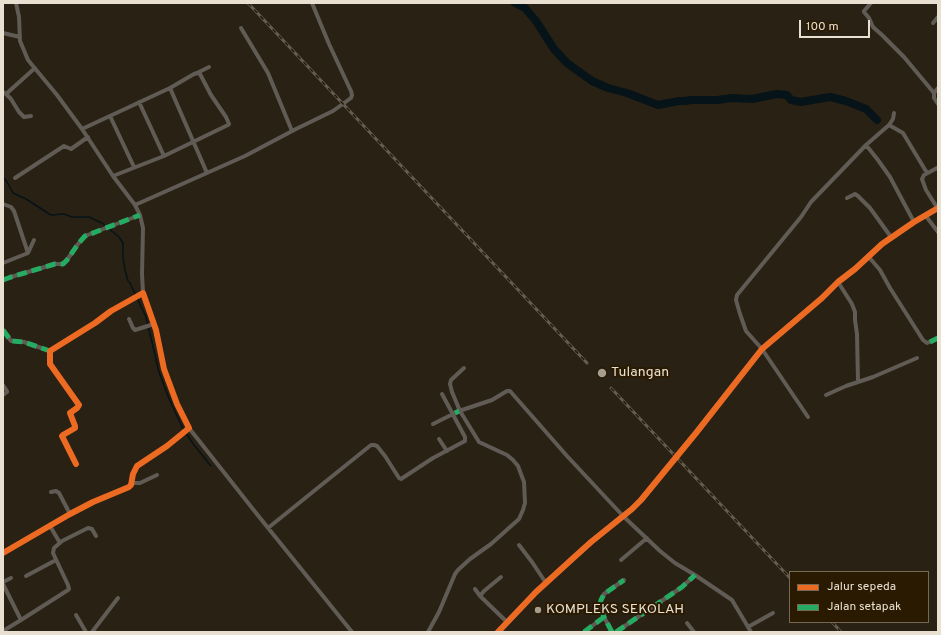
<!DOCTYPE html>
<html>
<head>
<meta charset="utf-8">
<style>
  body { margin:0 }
  #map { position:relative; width:941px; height:635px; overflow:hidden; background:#292113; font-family:Overpass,sans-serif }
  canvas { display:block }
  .frame { position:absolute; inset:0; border:4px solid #eae0d1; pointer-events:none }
  .legend { position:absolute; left:789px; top:571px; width:140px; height:52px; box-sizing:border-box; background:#291a01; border:1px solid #766954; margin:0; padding:5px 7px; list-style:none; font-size:12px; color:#eae0d1 }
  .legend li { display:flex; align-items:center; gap:8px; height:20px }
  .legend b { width:20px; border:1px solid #766954 }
  .scale { position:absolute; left:799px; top:20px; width:71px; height:18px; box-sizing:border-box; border:2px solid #eae0d1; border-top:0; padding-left:5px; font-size:12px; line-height:14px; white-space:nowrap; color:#eae0d1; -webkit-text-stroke:3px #291a01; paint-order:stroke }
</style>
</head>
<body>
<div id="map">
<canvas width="941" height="635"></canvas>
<div class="frame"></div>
<ul class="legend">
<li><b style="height:5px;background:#ed6a23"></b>Jalur sepeda</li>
<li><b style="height:5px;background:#26ab63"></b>Jalan setapak</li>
</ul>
<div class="scale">100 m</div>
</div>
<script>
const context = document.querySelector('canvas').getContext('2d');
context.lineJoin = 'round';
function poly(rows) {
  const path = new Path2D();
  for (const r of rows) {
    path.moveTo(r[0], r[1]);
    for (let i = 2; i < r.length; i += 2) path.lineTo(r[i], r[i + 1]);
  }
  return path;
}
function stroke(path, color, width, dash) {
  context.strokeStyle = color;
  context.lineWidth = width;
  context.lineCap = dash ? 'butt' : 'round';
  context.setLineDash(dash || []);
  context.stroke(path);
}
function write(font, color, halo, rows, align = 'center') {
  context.font = font + ' Overpass,sans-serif';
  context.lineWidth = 4;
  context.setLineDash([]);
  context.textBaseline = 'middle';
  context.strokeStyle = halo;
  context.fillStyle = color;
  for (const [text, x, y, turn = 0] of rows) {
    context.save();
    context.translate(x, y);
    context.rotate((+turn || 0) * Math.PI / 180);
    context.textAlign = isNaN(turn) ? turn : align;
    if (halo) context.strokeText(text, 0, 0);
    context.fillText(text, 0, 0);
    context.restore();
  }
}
stroke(poly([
  [3,177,7,182,13,193,26,199,51,215,64,214,72,217,89,217,102,223,119,237,123,243,123,258,125,270,128,281,130,283,146,317,159,372,168,396,182,427,194,445,211,466]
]), '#061318', 1.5);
stroke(poly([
  [515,3,525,8,536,21,554,49,567,63,592,81,608,88,627,93,658,105,679,101,685,101,691,100,718,100,732,98,752,99,777,94,787,95,791,100,801,102,830,97,846,101,866,109,877,120]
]), '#061318', 8);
stroke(poly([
  [16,3,19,17,20,41,28,60,57,95,82,129,113,176,135,205,140,215,143,228,142,274,143,293],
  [871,3,864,11,864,12,869,18,873,27,882,35,904,57,934,93],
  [933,23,938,17],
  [241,28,268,73,292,131],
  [3,33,20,37],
  [197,73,209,67],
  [938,88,934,93,934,98,938,104],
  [3,92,6,94,35,68],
  [6,94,11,99,19,112,24,117,31,116],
  [139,102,164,156],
  [110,116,134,167],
  [889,125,903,133,927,173],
  [82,129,170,88,207,173],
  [866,145,889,125,893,119,894,113],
  [937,168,924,175,922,179,926,190,938,209],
  [113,176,164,156,228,125,229,124,226,117,211,95,200,74,197,73,194,74,170,88],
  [15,178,64,146,71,149,88,137],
  [847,198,855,194,858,196,870,208,891,237],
  [3,204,11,207,14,211,28,253],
  [135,205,245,156,296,129,333,111,351,98,352,95,351,91,329,44,312,3],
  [925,215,938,232],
  [868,256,880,270,890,288,923,340,927,343,938,338],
  [3,263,28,253,34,240],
  [3,280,11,277,55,264,63,264,67,260,78,244,85,236,140,215],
  [838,282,852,304,855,312,855,320,857,334,858,381],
  [129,319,133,328,135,330,154,324],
  [3,330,11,341,24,342,50,351],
  [3,385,7,391,7,392,3,395],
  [826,395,846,386,873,377,917,358],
  [808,417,762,349,746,331,740,314,736,300,737,295,801,217,811,202,866,145,878,160,890,177,914,222],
  [433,424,459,411,492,400,507,391,510,391,567,456,623,516,660,551,675,563,695,575,732,600,751,632],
  [189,428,256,513,352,632],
  [439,439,447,451],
  [132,483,140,483,157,475],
  [51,492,56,491,59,493,70,514],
  [50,526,60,543],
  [268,528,371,445,374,445,377,446,385,456,399,478,401,479,433,458,465,441,465,437,442,394],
  [519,545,532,562,546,583],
  [3,553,70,514,93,502,129,487,131,485,133,474,137,466,167,446,183,433,189,428,177,404,164,369,156,330,143,293,111,311,95,323,50,351,50,364,79,405,77,408,70,413,75,426,75,428,63,435,62,436,76,464],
  [621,560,647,538],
  [26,576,56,560],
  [501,577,484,591,480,596,507,622],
  [3,582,11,578],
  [3,584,21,620,3,631],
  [475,589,480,596],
  [76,615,86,632],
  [21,620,68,590,69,589,68,585,53,553,54,548,62,541,88,528,92,529,96,536],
  [687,623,694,632],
  [748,627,773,613],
  [92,632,118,598],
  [428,632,439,612,455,574,458,570,470,559,491,544,519,519,523,510,525,503,524,482,518,466,513,460,507,455,479,442,460,411,452,392,450,384,451,380,464,368],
  [584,632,604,617],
  [612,632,604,617,600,605,601,600,604,594,624,580],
  [616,632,682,587,695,575]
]), '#605c55', 4);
stroke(poly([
  [498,632,536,592,570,561,591,542,632,509,641,500,696,433,762,349,822,298,838,282,855,269,882,244,914,222,938,208]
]), '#645d55', 5.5);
const rail = poly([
  [248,3,587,363],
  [611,388,790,578],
  [832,622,841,632]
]);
stroke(rail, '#635d54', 3);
stroke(rail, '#291a01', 1.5, [4.5]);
stroke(poly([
  [3,280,11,277,55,264,63,264,67,260,78,244,85,236,140,215],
  [3,330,11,341,24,342,50,351],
  [930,342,938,338],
  [455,413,459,411],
  [584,632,604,617],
  [612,632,604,617,600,605,601,600,604,594,624,580],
  [616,632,682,587,695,575]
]), '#26ab63', 5, [10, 5]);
stroke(poly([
  [3,553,70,514,93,502,129,487,131,485,133,474,137,466,167,446,183,433,189,428,177,404,164,369,156,330,143,293,111,311,95,323,50,351,50,364,79,405,77,408,70,413,75,426,75,428,63,435,62,436,76,464],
  [498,632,536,592,570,561,591,542,632,509,641,500,696,433,762,349,822,298,838,282,855,269,882,244,914,222,938,208]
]), '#ed6a23', 6);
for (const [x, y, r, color] of [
  [602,373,5,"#a69d8e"],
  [538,610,4,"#a69d8e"]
]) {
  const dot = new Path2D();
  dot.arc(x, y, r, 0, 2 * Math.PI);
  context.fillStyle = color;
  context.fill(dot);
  stroke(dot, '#291a01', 1.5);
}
write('14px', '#eae0d1', '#291a01', [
  ["Tulangan",611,373],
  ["KOMPLEKS SEKOLAH",546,610]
], 'left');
</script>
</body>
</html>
